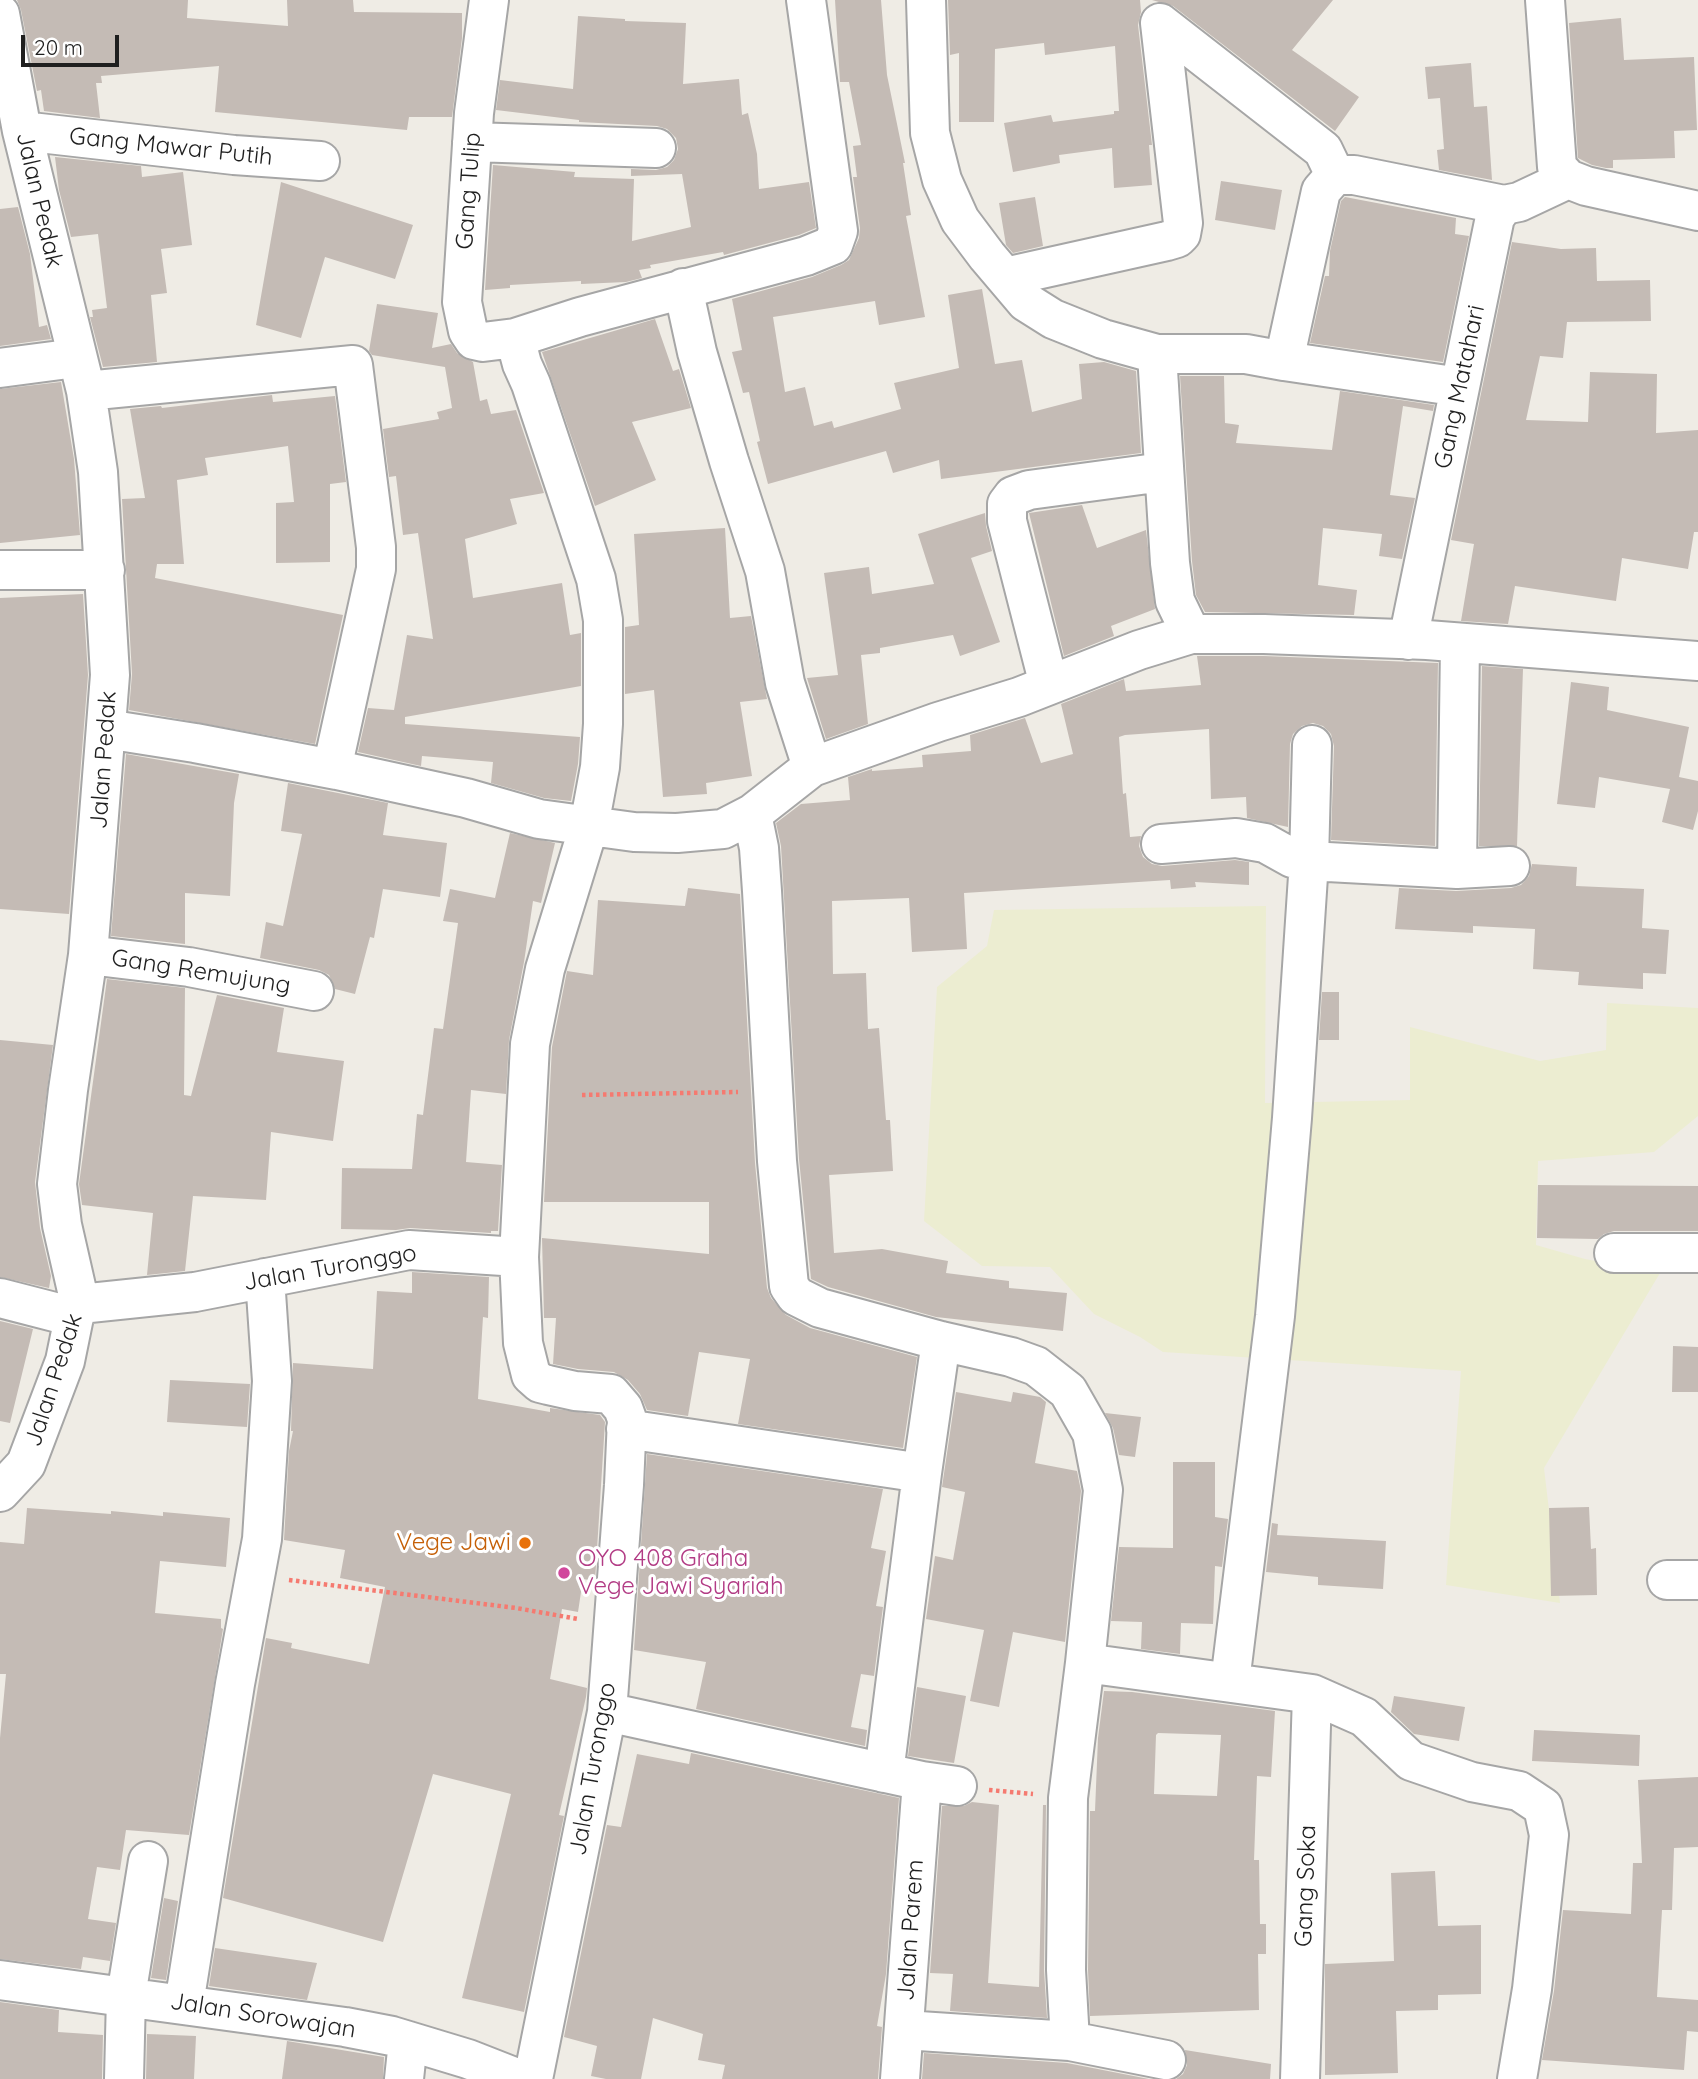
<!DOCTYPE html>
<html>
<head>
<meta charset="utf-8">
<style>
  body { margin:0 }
  #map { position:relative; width:1698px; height:2079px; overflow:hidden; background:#efece5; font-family:Quicksand,sans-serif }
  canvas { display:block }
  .scale { position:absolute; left:21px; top:35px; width:98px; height:32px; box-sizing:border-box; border:4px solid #1f1f1f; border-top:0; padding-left:9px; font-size:21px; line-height:24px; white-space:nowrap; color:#1f1f1f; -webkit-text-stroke:5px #fff; paint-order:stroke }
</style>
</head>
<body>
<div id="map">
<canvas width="1698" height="2079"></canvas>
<div class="scale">20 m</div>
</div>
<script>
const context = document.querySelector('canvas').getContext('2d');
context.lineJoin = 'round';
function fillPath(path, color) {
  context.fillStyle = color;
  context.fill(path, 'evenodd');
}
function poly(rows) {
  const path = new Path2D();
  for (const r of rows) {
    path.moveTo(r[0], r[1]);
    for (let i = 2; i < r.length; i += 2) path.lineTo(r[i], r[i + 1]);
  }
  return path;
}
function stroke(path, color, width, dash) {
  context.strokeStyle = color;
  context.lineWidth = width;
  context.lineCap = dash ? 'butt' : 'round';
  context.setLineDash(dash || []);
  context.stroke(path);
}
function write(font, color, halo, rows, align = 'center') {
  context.font = font + ' Quicksand,sans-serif';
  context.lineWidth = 6;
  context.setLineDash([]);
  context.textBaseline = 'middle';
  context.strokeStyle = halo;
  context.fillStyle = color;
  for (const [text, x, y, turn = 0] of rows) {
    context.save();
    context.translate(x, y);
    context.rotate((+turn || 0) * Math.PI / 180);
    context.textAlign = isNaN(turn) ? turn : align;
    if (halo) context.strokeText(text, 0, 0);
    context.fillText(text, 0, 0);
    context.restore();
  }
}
fillPath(poly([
  [1266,906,1265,1103,1410,1100,1410,1027,1540,1061,1606,1050,1607,1003,1698,1008,1698,1116,1654,1152,1538,1161,1536,1245,1585,1259,1660,1273,1544,1468,1560,1603,1446,1585,1461,1371,1163,1352,1140,1337,1094,1314,1050,1267,982,1266,924,1221,937,987,987,946,994,910]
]), '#ecedd1');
fillPath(poly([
  [17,0,188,0,187,18,288,26,287,0,353,0,354,12,462,13,462,38,452,117,409,117,407,130,215,112,219,66,101,76,102,83,96,83,100,118,44,111,41,90,37,91,21,10],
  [835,0,881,0,887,75,905,163,903,163,911,215,906,216,925,317,879,325,875,301,773,317,785,392,805,387,814,426,832,421,834,428,901,409,894,383,959,368,948,295,982,289,995,364,1022,360,1032,412,1082,399,1079,364,1104,362,1136,371,1141,453,941,479,939,460,893,473,886,451,768,484,757,442,760,441,749,392,743,393,732,352,742,350,732,299,812,277,841,265,849,260,859,238,860,228,853,177,857,177,853,146,861,145,849,82,840,82],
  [948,0,1140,0,1141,12,1138,25,1152,145,1149,145,1152,185,1114,188,1112,148,1059,155,1060,163,1013,172,1004,123,1051,115,1053,122,1114,114,1114,111,1119,111,1115,46,1045,55,1044,43,995,49,994,122,959,122,959,53,950,55],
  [1152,0,1333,0,1292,50,1359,97,1335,131,1173,6],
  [578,16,625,19,625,21,686,23,683,84,739,79,742,115,748,113,757,154,759,189,809,182,816,228,799,235,724,255,723,252,650,265,651,268,639,270,642,278,626,282,581,284,581,281,510,285,510,288,485,290,493,165,575,172,574,177,634,179,632,241,691,227,682,174,631,176,631,169,656,170,667,167,674,160,678,149,676,138,667,129,657,126,579,122,579,120,496,110,500,80,573,89],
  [1621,18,1624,60,1694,57,1697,130,1674,131,1675,158,1613,160,1613,168,1606,168,1592,165,1578,158,1569,23],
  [1471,63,1474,107,1487,106,1492,180,1439,170,1437,150,1444,149,1440,98,1428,99,1425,67],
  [55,157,141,166,142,177,183,172,192,245,161,249,167,293,151,295,157,362,103,367,90,317,93,317,92,310,107,308,98,234,71,237,59,190],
  [1221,181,1282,190,1275,230,1215,220],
  [281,182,413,225,395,279,325,257,301,338,256,325],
  [1035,197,1043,246,1013,253,1006,245,999,203],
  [1345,197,1456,218,1455,234,1469,236,1443,362,1310,343,1325,276,1329,276,1330,251,1341,201],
  [18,207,30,254,39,327,47,325,51,339,0,346,0,209],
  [1512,242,1561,249,1596,248,1597,281,1650,280,1651,321,1567,322,1563,358,1540,356,1526,420,1588,422,1590,372,1657,374,1656,433,1698,430,1698,532,1694,532,1688,569,1622,558,1616,601,1515,586,1508,624,1461,621,1474,544,1451,540],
  [377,304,438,313,432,348,451,344,457,353,473,362,480,401,487,399,491,414,516,410,544,493,510,499,517,524,465,539,473,598,562,583,570,635,581,633,581,686,405,717,405,724,580,737,578,764,571,801,544,798,491,783,493,762,422,756,421,766,358,752,368,708,394,710,407,635,433,639,418,533,403,535,396,476,389,477,383,429,439,419,437,412,452,408,445,367,372,355,369,351],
  [655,319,673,371,679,369,691,408,632,422,656,480,595,506,542,352],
  [1180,376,1224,376,1225,423,1239,425,1236,443,1332,450,1340,391,1434,405,1433,411,1403,406,1390,495,1415,498,1402,559,1379,556,1382,534,1323,528,1318,585,1357,590,1354,615,1205,612,1196,595,1192,561],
  [61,382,74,459,80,535,0,543,0,389],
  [272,395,273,402,335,396,346,482,330,484,330,562,276,563,276,503,294,502,288,446,205,458,208,475,177,480,184,564,157,564,155,578,343,615,315,744,129,710,132,674,122,499,145,498,130,409,161,406,162,408],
  [1082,505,1097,548,1146,530,1155,609,1111,626,1114,636,1064,656,1029,513],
  [985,513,986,526,992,551,971,558,1000,642,960,656,953,635,880,648,880,653,861,655,868,724,826,739,807,678,838,675,824,573,869,567,872,594,934,584,918,534],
  [725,528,730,618,751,616,767,699,740,702,752,776,706,783,707,794,663,797,654,690,625,694,625,627,639,625,634,534],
  [83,594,88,675,69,914,0,909,0,598],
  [1197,656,1264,656,1438,663,1435,846,1331,840,1334,746,1331,734,1323,726,1313,723,1302,726,1293,734,1290,744,1288,827,1247,818,1246,797,1211,799,1209,729,1125,735,1119,737,1123,794,1126,793,1130,837,1141,836,1139,846,1143,857,1152,864,1162,866,1235,860,1249,862,1249,885,1195,882,1196,887,1171,889,1170,880,964,893,967,949,912,952,909,898,832,901,833,974,866,973,868,1029,879,1028,886,1120,890,1120,893,1171,829,1175,834,1253,882,1249,948,1261,946,1273,1009,1281,1009,1288,1067,1293,1063,1331,936,1317,828,1287,811,1279,799,1159,781,846,776,823,801,804,850,800,848,777,872,769,872,771,923,767,922,755,971,751,970,735,1025,718,1041,763,1073,754,1061,704,1124,679,1126,691,1201,685],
  [1482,666,1523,669,1517,846,1479,846],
  [1571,682,1609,687,1607,710,1689,727,1679,777,1698,781,1698,811,1693,830,1662,822,1670,789,1599,777,1595,808,1557,804],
  [126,754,239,774,234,803,230,896,185,893,185,944,111,936],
  [288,783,388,803,383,835,447,843,440,897,383,889,374,938,370,937,355,994,335,989,329,975,319,970,260,958,266,922,283,926,302,834,281,831],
  [510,833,555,843,541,903,533,901,524,962,509,1040,506,1094,471,1090,466,1162,502,1165,498,1231,491,1231,491,1233,410,1228,396,1230,341,1229,342,1168,412,1169,417,1114,423,1115,434,1028,443,1029,458,923,443,921,450,889,495,898],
  [1532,864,1577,867,1576,886,1644,889,1642,928,1669,930,1666,974,1643,973,1643,989,1578,985,1579,972,1533,969,1535,929,1473,926,1473,933,1395,929,1399,888,1456,891,1511,888,1521,885,1529,876],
  [688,888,740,894,755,1163,767,1288,771,1298,786,1315,810,1328,917,1357,903,1448,738,1424,750,1359,699,1352,688,1416,647,1410,640,1394,628,1380,614,1372,578,1369,553,1364,556,1318,544,1318,542,1238,709,1254,709,1202,544,1202,552,1047,567,971,593,975,598,900,685,906],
  [107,979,185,988,184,1095,191,1096,217,995,284,1008,277,1052,344,1061,333,1141,271,1132,266,1200,193,1196,185,1271,147,1275,153,1213,82,1205,79,1184],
  [1322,992,1339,992,1339,1040,1319,1040],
  [0,1040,53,1045,35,1182,40,1228,51,1276,49,1288,0,1277],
  [1538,1185,1698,1186,1698,1231,1614,1231,1604,1234,1598,1239,1537,1238],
  [412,1272,489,1277,488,1318,483,1317,478,1399,550,1412,550,1408,600,1415,605,1422,595,1581,583,1579,578,1612,562,1609,550,1679,587,1688,586,1697,559,1815,564,1816,524,2012,462,1998,511,1794,433,1774,383,1942,223,1898,266,1638,292,1643,291,1648,369,1664,385,1587,340,1578,345,1550,284,1540,289,1451,293,1431,291,1431,293,1363,373,1369,377,1291,412,1293],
  [0,1321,33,1329,10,1423,0,1421],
  [1673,1346,1698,1347,1698,1392,1672,1392],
  [170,1380,250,1384,247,1427,167,1422],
  [956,1392,1011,1402,1013,1392,1040,1397,1046,1402,1035,1463,1077,1471,1081,1491,1065,1642,1013,1632,999,1707,970,1701,984,1630,926,1619,935,1556,953,1560,965,1492,942,1487],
  [1105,1413,1141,1417,1135,1457,1119,1455,1113,1428],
  [647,1454,883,1489,871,1548,886,1551,876,1606,883,1607,874,1676,861,1674,851,1727,867,1730,865,1746,696,1709,706,1662,634,1650],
  [1173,1462,1215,1462,1215,1517,1228,1519,1222,1567,1215,1566,1213,1624,1181,1623,1180,1654,1141,1649,1142,1622,1111,1621,1119,1547,1173,1548],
  [1589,1507,1591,1549,1596,1548,1597,1595,1551,1596,1549,1508],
  [27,1508,111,1514,111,1511,163,1516,163,1512,230,1518,226,1567,160,1561,155,1613,221,1619,221,1628,223,1629,189,1835,126,1830,120,1870,97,1867,88,1919,116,1923,110,1961,83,1957,81,1969,0,1959,0,1738,6,1674,0,1674,0,1542,24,1544],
  [1272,1523,1278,1524,1277,1535,1386,1541,1383,1589,1318,1585,1318,1577,1266,1572],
  [917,1687,966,1696,954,1763,908,1756],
  [1104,1691,1132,1692,1275,1711,1271,1777,1257,1776,1254,1860,1259,1860,1260,1924,1266,1924,1266,1954,1258,1954,1259,2010,1090,2016,1088,1970,1090,1811,1095,1811,1098,1738],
  [1158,1733,1221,1735,1217,1796,1154,1794,1156,1735],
  [1394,1696,1465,1707,1459,1741,1414,1734,1391,1712],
  [1534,1730,1640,1735,1639,1766,1532,1761],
  [691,1753,899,1798,886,1974,877,2026,882,2027,878,2079,722,2079,725,2065,698,2060,703,2034,653,2018,641,2079,606,2079,591,2076,597,2046,564,2037,607,1825,621,1827,637,1754,689,1764],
  [1698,1777,1698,1847,1674,1848,1672,1910,1662,1910,1657,1997,1698,2000,1698,2032,1687,2031,1684,2070,1542,2060,1554,1991,1563,1910,1631,1914,1633,1863,1642,1863,1638,1780],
  [972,1802,999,1805,988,1983,1039,1987,1043,1805,1046,1805,1044,1970,1047,2018,950,2011,953,1974,930,1973,942,1806,964,1806],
  [1435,1871,1438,1926,1481,1925,1481,1994,1438,1995,1438,2010,1396,2011,1398,2073,1325,2075,1325,1964,1394,1961,1391,1873],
  [164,1898,178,1901,166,1980,151,1978],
  [215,1948,317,1963,307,2000,209,1986],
  [0,2002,59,2010,58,2032,103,2035,102,2079,0,2079],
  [147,2034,196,2036,194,2079,146,2079],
  [287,2041,384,2057,383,2079,282,2079],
  [1185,2050,1271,2064,1270,2079,1176,2079,1183,2074,1187,2065],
  [924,2053,1067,2063,1149,2079,922,2079]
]), '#c4bbb5');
const minor = poly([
  [489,0,474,113,462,302,468,331,474,340,483,342,515,338,580,317,806,256,833,245,838,231,806,0],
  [926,0,930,133,942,180,960,220,987,256,1026,302,1053,319,1103,339,1157,354,1246,354,1284,361,1321,191,1335,175,1354,175,1504,205],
  [1545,0,1557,167,1568,179,1586,186,1698,211],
  [0,14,22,131,86,391,98,472,110,675,88,955,68,1090,57,1184,62,1225,80,1304,74,1317,65,1361,26,1464,0,1492],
  [1160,23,1323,150,1335,175],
  [22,131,234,155,320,161],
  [472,142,656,148],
  [1005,277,1167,241,1177,238,1181,234,1183,223,1160,23],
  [683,288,697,352,729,461,765,571,785,683,812,767],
  [515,338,522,364,531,384,596,579,603,620,603,724,600,767,589,826,545,969,530,1044,519,1257],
  [1157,354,1170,563,1175,601,1191,634],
  [1284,361,1460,387],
  [0,368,76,358],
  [86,391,353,365,376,547,376,569,332,769],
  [0,570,105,570],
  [1408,640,1495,217,1504,205,1519,202,1568,179],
  [1049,685,1007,521,1007,504,1013,496,1029,490,1163,472],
  [106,729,195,743,337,770,466,798,539,819,634,832,677,833,723,829,752,814,812,767,938,722,1019,697,1139,650,1191,634,1264,634,1427,640,1698,661],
  [752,814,759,848,762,891,777,1161,789,1286,796,1296,820,1308,941,1341,1011,1357,1036,1366,1068,1391,1092,1433,1103,1490,1085,1663,1068,1798,1066,1970,1070,2041],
  [1161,844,1236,838,1265,843,1292,858,1309,861,1457,869,1510,866],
  [1457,869,1460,644],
  [88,955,189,967,314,991],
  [1614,1253,1698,1253],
  [0,1298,74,1317],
  [80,1304,195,1292,409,1250,519,1257,523,1343,531,1375,540,1383,548,1385,575,1391,611,1394,623,1408,627,1419,624,1485,607,1712,533,2079],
  [626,1429,922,1473,884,1773],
  [922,1473,941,1341],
  [1667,1580,1698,1580],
  [1085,1663,1312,1694,1364,1717,1411,1761,1472,1782,1519,1791,1543,1807,1549,1835,1532,1989,1517,2079],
  [1230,1682,1275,1316,1292,1118,1309,861,1312,745],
  [607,1712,922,1781,957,1786],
  [0,1980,345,2027,392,2036,468,2059,519,2079],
  [184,2004,235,1684,262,1539,272,1381,265,1278],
  [904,2030,1070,2041,1166,2060],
  [124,2079,126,1996,148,1861],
  [404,2079,408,2041],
  [900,2079,922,1781],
  [1300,2079,1312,1694]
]);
stroke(minor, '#a6a6a6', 42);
stroke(poly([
  [582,1095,738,1092],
  [289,1580,516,1608,578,1619],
  [989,1790,1033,1794]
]), '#f57a70', 4.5, [3.5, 3.5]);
stroke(minor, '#fff', 38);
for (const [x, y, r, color] of [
  [525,1543,7,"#e8710a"],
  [564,1573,7,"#d1479c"]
]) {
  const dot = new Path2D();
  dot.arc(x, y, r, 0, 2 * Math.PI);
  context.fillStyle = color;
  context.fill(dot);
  stroke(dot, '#fff', 2.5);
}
write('24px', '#1f1f1f', '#fff', [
  ["Gang Mawar Putih",171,147,6],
  ["Gang Tulip",469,191,-86],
  ["Jalan Pedak",39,200,77],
  ["Gang Matahari",1460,387,-78],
  ["Jalan Pedak",104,760,-86],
  ["Gang Remujung",201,972,9],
  ["Jalan Turonggo",330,1268,-10],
  ["Jalan Pedak",54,1380,-72],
  ["Jalan Turonggo",593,1769,-80],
  ["Gang Soka",1306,1886,-88],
  ["Jalan Parem",911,1930,-86],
  ["Jalan Sorowajan",263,2016,9]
]);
write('24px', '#c56008', '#fff', [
  ["Vege Jawi",511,1543]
], 'right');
write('24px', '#b23c85', '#fff', [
  ["OYO 408 Graha",578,1559],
  ["Vege Jawi Syariah",578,1587]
], 'left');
</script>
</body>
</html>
